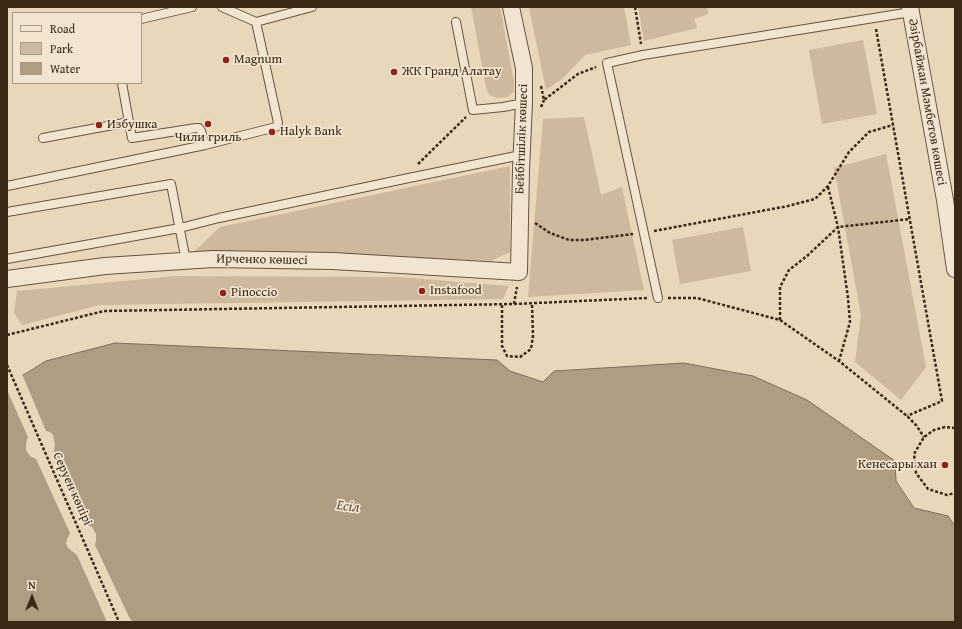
<!DOCTYPE html>
<html>
<head>
<meta charset="utf-8">
<style>
  body { margin:0 }
  #map { position:relative; width:962px; height:629px; overflow:hidden; background:#e9d7ba; font-family:"Gentium Book Plus",serif }
  canvas { display:block }
  .frame { position:absolute; inset:0; border:8px solid #3c2817; pointer-events:none }
  .legend { position:absolute; left:12px; top:12px; width:130px; height:72px; box-sizing:border-box; background:#f1e5d2; border:1px solid #a99987; margin:0; padding:5px 7px; list-style:none; font-size:12px; color:#3c2817 }
  .legend li { display:flex; align-items:center; gap:8px; height:20px }
  .legend b { width:20px; border:1px solid #a99987 }
  .north { position:absolute; left:12px; top:577px; width:40px; height:40px; -webkit-text-stroke:3px #f1e5d2; paint-order:stroke; rotate:0deg; font-size:11px; font-weight:700; line-height:16px; text-align:center; color:#3c2817 }
  .north::after { content:''; display:block; margin:auto; width:14px; height:18px; background:#3c2817; clip-path:polygon(50% 0,100% 100%,50% 72%,0 100%) }
</style>
</head>
<body>
<div id="map">
<canvas width="962" height="629"></canvas>
<div class="frame"></div>
<ul class="legend">
<li><b style="height:5px;background:#f1e5d2"></b>Road</li>
<li><b style="height:11px;background:#ccb99e"></b>Park</li>
<li><b style="height:11px;background:#ae9c83"></b>Water</li>
</ul>
<div class="north">N</div>
</div>
<script>
const context = document.querySelector('canvas').getContext('2d');
context.lineJoin = 'round';
function fillPath(path, color) {
  context.fillStyle = color;
  context.fill(path, 'evenodd');
}
function poly(rows) {
  const path = new Path2D();
  for (const r of rows) {
    path.moveTo(r[0], r[1]);
    for (let i = 2; i < r.length; i += 2) path.lineTo(r[i], r[i + 1]);
  }
  return path;
}
function stroke(path, color, width, dash) {
  context.strokeStyle = color;
  context.lineWidth = width;
  context.lineCap = dash ? 'butt' : 'round';
  context.setLineDash(dash || []);
  context.stroke(path);
}
function write(font, color, halo, rows, align = 'center') {
  context.font = font + ' "Gentium Book Plus",serif';
  context.lineWidth = 3.5;
  context.setLineDash([]);
  context.textBaseline = 'middle';
  context.strokeStyle = halo;
  context.fillStyle = color;
  for (const [text, x, y, turn = 0] of rows) {
    context.save();
    context.translate(x, y);
    context.rotate((+turn || 0) * Math.PI / 180);
    context.textAlign = isNaN(turn) ? turn : align;
    if (halo) context.strokeText(text, 0, 0);
    context.fillText(text, 0, 0);
    context.restore();
  }
}
fillPath(poly([
  [471,7,500,7,514,82,514,92,507,97,497,98,489,95,486,87],
  [529,7,624,7,631,45,585,55,562,79,546,90],
  [638,7,707,7,708,14,694,19,697,28,644,41],
  [863,40,877,114,822,124,809,50],
  [584,117,601,195,622,187,644,290,528,297,543,119],
  [886,154,926,367,901,400,855,362,861,315,834,168],
  [510,166,510,252,491,261,195,251,220,227],
  [743,227,751,271,680,284,672,240],
  [177,276,398,277,509,286,503,299,100,305,22,325,14,313,17,291]
]), '#ccb99e');
const water = poly([
  [115,343,497,360,510,371,543,382,554,371,684,363,753,376,807,400,895,461,896,481,914,508,948,516,955,526,955,622,7,622,7,385,46,361,115,343]
]);
fillPath(water, '#ae9c83');
stroke(water, '#806e58', 1);
fillPath(poly([
  [22,374,46,431,50,432,53,435,55,445,54,451,85,524,92,527,96,534,96,540,95,545,130,619,134,622,107,622,77,555,68,548,66,543,67,539,70,533,36,459,30,456,26,450,26,443,28,437,7,390,7,383]
]), '#e9d7ba');
const lane = poly([
  [222,7,256,22],
  [141,19,192,7],
  [456,22,473,110,503,107,524,103],
  [129,122,132,138,196,128,199,128,201,131,205,145],
  [43,138,129,122,122,83],
  [7,186,205,145,276,127,278,123,277,118,256,22,312,7],
  [7,212,171,184,186,261],
  [7,259,180,228,219,218,404,179,521,155],
  [658,298,607,63,643,55,911,12]
]);
const street = poly([
  [910,7,945,200,955,269],
  [7,279,105,266,213,259,333,261,519,272,521,169,524,103,524,68,511,7]
]);
stroke(lane, '#675440', 10);
stroke(street, '#675440', 18);
stroke(poly([
  [635,7,641,44],
  [876,29,942,401,907,416],
  [541,86,544,100,578,74,596,67],
  [541,107,544,100],
  [418,164,466,117],
  [828,187,838,227,848,298,850,322,839,361],
  [535,223,550,233,569,240,584,240,633,234],
  [654,231,788,206,815,199,828,186,849,152,869,132,893,125],
  [668,298,697,298,780,320,839,361,907,416,916,425,924,437],
  [514,304,517,287],
  [502,305,502,346,507,356,520,357,531,349,533,336,532,304],
  [780,320,780,287,789,270,807,256,838,227,910,219],
  [7,335,104,311,514,304,647,298],
  [7,365,119,622],
  [955,428,945,427,934,430,924,437,914,454,916,473,928,489,947,495,955,493]
]), '#3c2817', 2.5, [3, 2]);
stroke(lane, '#f1e5d2', 8);
stroke(street, '#f1e5d2', 16);
for (const [x, y, r, color] of [
  [226,60,4,"#8f2418"],
  [394,72,4,"#8f2418"],
  [208,124,4,"#8f2418"],
  [99,125,4,"#8f2418"],
  [272,132,4,"#8f2418"],
  [422,291,4,"#8f2418"],
  [223,293,4,"#8f2418"],
  [945,465,4,"#8f2418"]
]) {
  const dot = new Path2D();
  dot.arc(x, y, r, 0, 2 * Math.PI);
  context.fillStyle = color;
  context.fill(dot);
  stroke(dot, '#f1e5d2', 1.5);
}
write('13px', '#3c2817', '#f1e5d2', [
  ["Magnum",234,60],
  ["ЖК Гранд Алатау",402,72],
  ["Избушка",107,125],
  ["Halyk Bank",280,132],
  ["Чили гриль",208,138,"center"],
  ["Instafood",430,291],
  ["Pinoccio",231,293],
  ["Кенесары хан",937,465,"right"]
], 'left');
write('13px', '#3c2817', '#f1e5d2', [
  ["Әзірбайжан Мәмбетов көшесі",927,102,80],
  ["Бейбітшілік көшесі",522,139,-88],
  ["Ирченко көшесі",262,260,1],
  ["Серуен көпірі",72,489,66]
]);
write('italic 14px', '#5e4b37', '#f1e5d2', [
  ["Есіл",348,507,7]
]);
</script>
</body>
</html>
